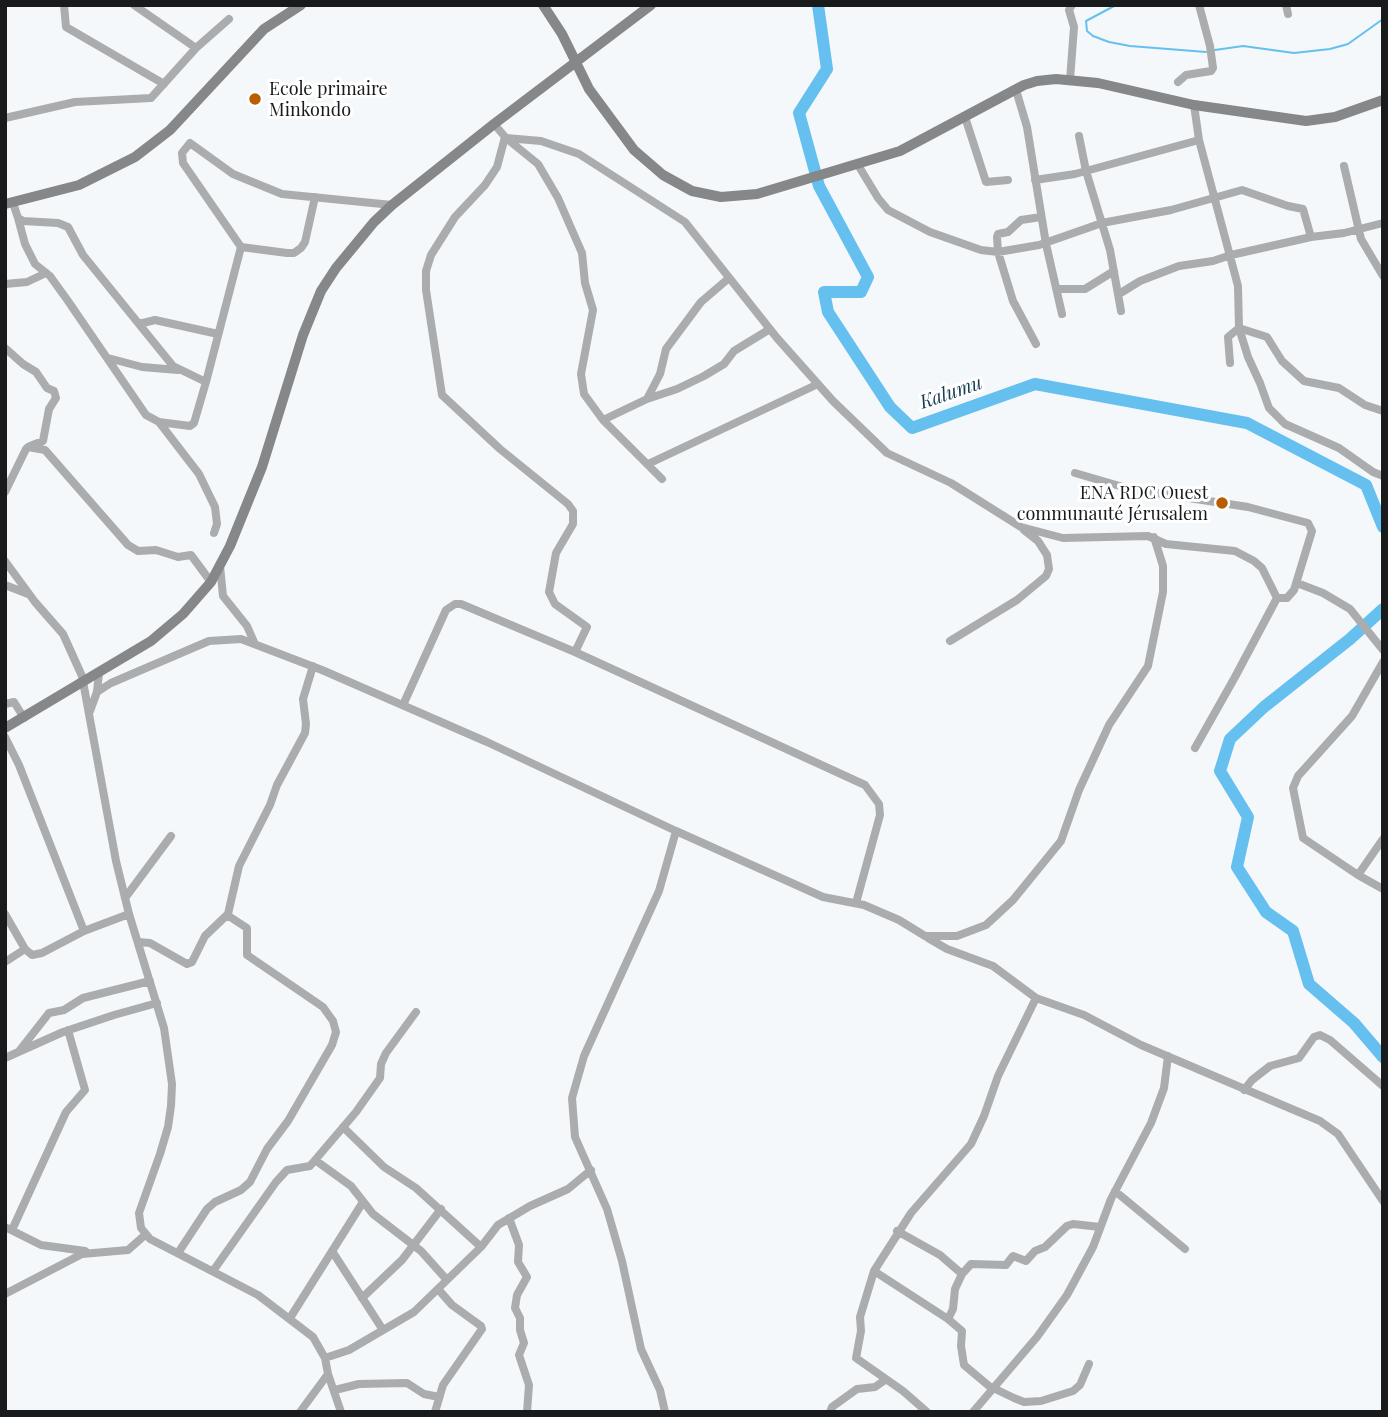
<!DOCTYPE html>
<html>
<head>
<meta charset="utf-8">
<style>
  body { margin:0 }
  #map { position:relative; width:1388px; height:1417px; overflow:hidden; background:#f4f8fa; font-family:"Playfair Display",serif }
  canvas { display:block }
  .frame { position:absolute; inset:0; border:7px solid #191a1b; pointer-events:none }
</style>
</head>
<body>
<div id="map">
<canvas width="1388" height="1417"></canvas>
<div class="frame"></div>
</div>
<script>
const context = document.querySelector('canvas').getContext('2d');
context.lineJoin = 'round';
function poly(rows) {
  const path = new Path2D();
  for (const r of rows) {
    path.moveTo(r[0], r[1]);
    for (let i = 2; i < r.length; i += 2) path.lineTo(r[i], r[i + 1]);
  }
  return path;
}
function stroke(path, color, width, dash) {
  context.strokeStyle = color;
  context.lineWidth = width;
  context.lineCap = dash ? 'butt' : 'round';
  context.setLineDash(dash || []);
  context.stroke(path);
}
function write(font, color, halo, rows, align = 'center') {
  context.font = font + ' "Playfair Display",serif';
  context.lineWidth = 6;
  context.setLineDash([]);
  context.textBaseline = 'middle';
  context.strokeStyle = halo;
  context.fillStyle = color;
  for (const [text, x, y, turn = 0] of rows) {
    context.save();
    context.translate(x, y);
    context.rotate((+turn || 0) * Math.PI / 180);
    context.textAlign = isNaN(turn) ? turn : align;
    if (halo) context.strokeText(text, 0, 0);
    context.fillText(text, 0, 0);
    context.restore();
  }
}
stroke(poly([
  [1116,5,1086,21,1087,31,1093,36,1109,42,1130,46,1206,52],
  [1215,50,1243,46,1294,53,1330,49,1348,44,1383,19]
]), '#65bfef', 2);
stroke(poly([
  [818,5,827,69,799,113,819,186,868,277,861,292,824,292,828,312,890,407,912,428,1035,384,1247,423,1366,485,1383,527],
  [1383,609,1350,639,1264,707,1230,739,1220,771,1248,817,1237,867,1266,912,1293,931,1309,984,1354,1023,1383,1057]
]), '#65bfef', 12);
stroke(poly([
  [64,5,66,27,164,84],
  [134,5,196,48,229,19],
  [1286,5,1288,14],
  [1070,80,1074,27,1069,10,1072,5],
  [1178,82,1186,75,1211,71,1213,68,1210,46,1199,5],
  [1016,90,1027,127,1046,244,1062,314],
  [1194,105,1199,140,1238,286,1239,328,1248,357,1260,383,1269,408,1285,424,1339,448,1373,472,1383,476],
  [965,117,986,182,1008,180],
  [5,118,75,102,151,98,196,48],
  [494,124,506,138,541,141,579,154,685,222,777,338,833,401,887,453,951,483,1021,527,1063,538,1148,536,1166,544,1235,551,1254,561,1262,568,1277,598,1287,598,1294,590,1312,531,1308,523,1248,507,1130,489,1075,473],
  [1079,136,1086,171,1110,250,1121,311],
  [505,137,497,167,485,185,455,217,431,255,426,271,426,290,442,395,500,449,568,504,573,511,573,524,556,553,549,592,555,604,587,627,575,652],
  [506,138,538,164,558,198,582,253,585,283,593,310,581,374,584,394,603,420,662,479],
  [858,165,878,198,888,210,930,232,981,250,998,252,1039,245,1102,223,1171,210,1242,190,1288,206,1303,209,1311,237],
  [1344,166,1361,239,1383,276],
  [1035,180,1075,174,1199,140],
  [13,203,18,218,23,221,58,223,68,227,83,255,173,366,206,382],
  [18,218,25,244,35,264,50,276,68,301,146,415,159,422,190,426,194,423,206,382,241,247,183,163,182,153,190,143,233,174,282,194,392,205],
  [241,247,287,253,294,253,301,248,305,242,315,197],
  [5,284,27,282,46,273],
  [1058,289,1085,289,1114,271],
  [1119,294,1140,281,1179,266,1213,261,1231,255,1311,237,1344,233,1383,223],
  [139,324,155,320,218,334],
  [1239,328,1267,337,1282,361,1304,381,1339,388,1365,405,1383,411],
  [1036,344,1013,301,998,252,997,237,998,234,1008,232,1021,220,1041,217],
  [5,348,23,364,36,372,47,388,54,391,56,398,49,409,43,441,30,446],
  [108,358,142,367,178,370],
  [1230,363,1228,337,1239,328],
  [647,399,677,389,704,376,724,364,734,351,770,329],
  [603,420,647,399,660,374,666,349,701,302,729,278],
  [159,422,199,474,215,507,217,524,214,533],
  [648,464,818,384],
  [5,492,26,449,28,447,45,450,128,545,138,551,156,550,178,557,191,555,211,582],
  [5,561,35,602,63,634,82,676,116,861,129,914,164,1028,172,1084,171,1106,168,1127,160,1154,139,1213,141,1228,150,1239,258,1295,313,1337,325,1358,328,1374,300,1412],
  [220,566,223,596,247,626,254,642],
  [1297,583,1323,593,1350,609,1383,650],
  [5,585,28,594],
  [950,641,1017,600,1046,576,1049,569,1047,555,1038,541,1024,530],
  [1383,662,1352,716,1298,776,1293,788,1303,838,1358,875,1383,889],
  [97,692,111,683,209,641,241,639,322,670,487,742,676,831,659,891,584,1056,572,1098,575,1137,607,1209,622,1261,641,1349,660,1390,665,1412],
  [5,704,14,702,24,718],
  [403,705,446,610,455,604,461,604,575,652,865,785,879,804,880,815,856,903],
  [90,711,97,692,99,673],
  [5,737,19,765,84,931],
  [1195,748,1235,677,1277,598],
  [676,831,823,897,864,905,899,920,925,936,957,936,986,925,1013,900,1061,841,1079,790,1109,725,1148,666,1163,592,1163,566,1154,537],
  [1358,875,1383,839],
  [125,898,171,836],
  [5,914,25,949,32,955,42,953,84,931,129,914],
  [928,938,947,949,993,966,1036,998,1084,1015,1141,1045,1320,1121,1338,1134,1383,1201],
  [138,942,150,943,187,964,192,962,205,936,228,914,239,866,270,805,277,785,305,733,306,724,303,699,313,666],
  [5,962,25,949],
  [20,1050,49,1013,64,1010,83,998,150,981],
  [5,1058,63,1032,114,1015,157,1003],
  [1244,1090,1252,1080,1270,1066,1299,1058,1314,1037,1320,1035,1330,1040,1383,1086],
  [343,1127,384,1167,416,1188,481,1247],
  [315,1160,351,1186,373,1214,421,1251,447,1280],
  [1115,1191,1185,1249],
  [509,1218,519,1245,518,1262,527,1277,517,1295,515,1308,520,1318,520,1330,524,1343,519,1355,529,1385,527,1412],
  [5,1227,41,1245,85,1251],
  [12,1230,66,1112,85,1090,68,1030],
  [897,1231,940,1255,962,1274,971,1264,1006,1265,1013,1256,1026,1261,1035,1251,1045,1247,1067,1226,1073,1224,1100,1227],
  [332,1251,383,1330],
  [178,1253,207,1209,215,1202,241,1190,250,1182,267,1149,288,1121,332,1045,336,1032,333,1021,323,1007,247,955,247,928,227,915],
  [213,1271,276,1182,287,1170,310,1166,356,1112,380,1078,381,1064,386,1053,416,1012],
  [874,1271,911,1213,971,1144,984,1116,998,1076,1036,998],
  [5,1294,82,1254,128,1250,145,1235],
  [362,1298,402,1260,441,1209],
  [290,1318,363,1202],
  [948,1319,953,1309,955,1289,962,1274],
  [325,1358,349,1350,414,1312,481,1247,498,1225,530,1206,568,1189,591,1170],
  [328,1374,341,1412],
  [335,1390,359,1384,407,1383,424,1394,439,1397],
  [435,1412,443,1385,482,1329,481,1326,452,1305,438,1289],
  [830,1412,832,1407,857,1389,875,1387,885,1380],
  [927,1412,903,1391,856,1358,861,1331,860,1317,874,1271,948,1319,962,1331,961,1346,964,1365,989,1386,1014,1398,1024,1402,1041,1401,1073,1391,1080,1385,1089,1364],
  [973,1412,1037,1337,1067,1295,1093,1247,1111,1199,1151,1123,1164,1088,1168,1056]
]), '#aaacad', 8);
stroke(poly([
  [543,5,562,34,589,89,634,150,663,175,692,191,721,197,757,194,900,151,1024,85,1037,81,1056,79,1098,83,1194,105,1306,121,1335,117,1383,100],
  [5,204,79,185,135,157,170,130,264,29,301,5],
  [5,728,151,641,183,614,211,582,230,546,262,467,303,335,321,291,336,268,374,222,392,205,494,124,651,5]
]), '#858789', 10);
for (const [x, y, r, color] of [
  [255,99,7,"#b95d02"],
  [1222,503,7,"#b95d02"]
]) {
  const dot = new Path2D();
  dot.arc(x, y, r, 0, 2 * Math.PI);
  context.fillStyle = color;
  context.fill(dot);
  stroke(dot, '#fff', 2.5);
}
write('18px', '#191a1b', '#fff', [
  ["Ecole primaire",269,89],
  ["Minkondo",269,110],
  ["ENA RDC Ouest",1208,493,"right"],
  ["communauté Jérusalem",1208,514,"right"]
], 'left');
write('italic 19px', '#163d52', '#fff', [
  ["Kalumu",951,393,-19]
]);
</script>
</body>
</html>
